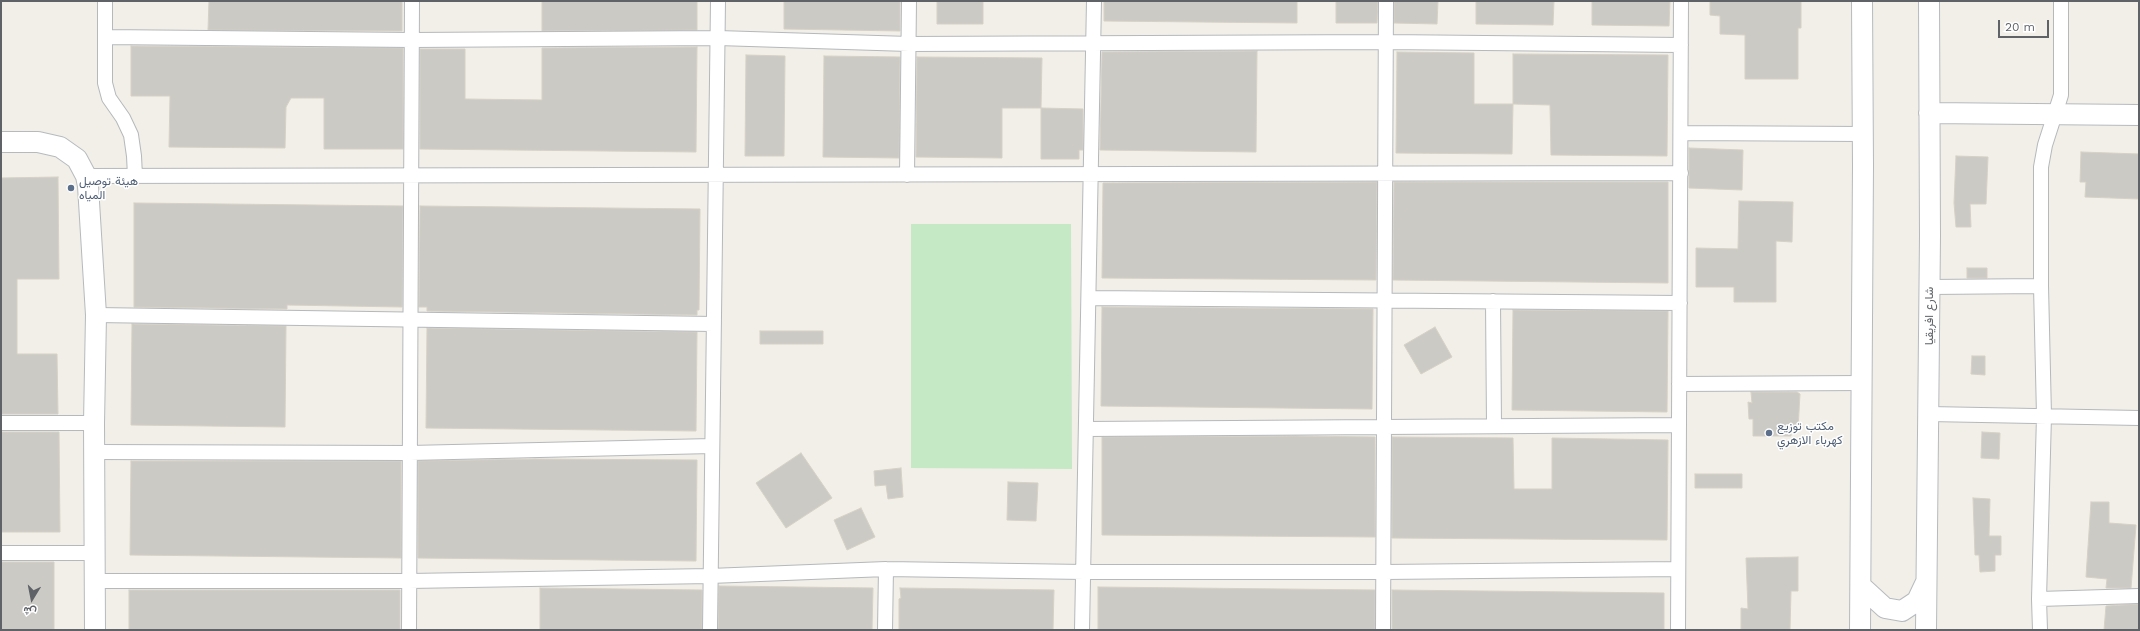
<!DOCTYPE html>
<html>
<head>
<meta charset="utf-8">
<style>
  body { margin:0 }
  #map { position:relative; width:2140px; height:631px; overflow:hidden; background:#f1efe8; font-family:"Work Sans",Vazirmatn,sans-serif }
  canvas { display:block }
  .frame { position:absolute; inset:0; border:2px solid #5f6368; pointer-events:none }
  .north { position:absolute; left:12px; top:579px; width:40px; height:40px; -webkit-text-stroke:3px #fff; paint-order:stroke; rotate:190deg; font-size:11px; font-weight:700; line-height:16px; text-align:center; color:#5f6368 }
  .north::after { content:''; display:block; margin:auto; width:14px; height:18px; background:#5f6368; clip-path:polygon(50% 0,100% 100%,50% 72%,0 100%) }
  .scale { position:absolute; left:1998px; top:20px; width:51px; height:18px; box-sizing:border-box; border:2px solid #5f6368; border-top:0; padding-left:5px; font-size:12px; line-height:14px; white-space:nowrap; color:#5f6368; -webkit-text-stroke:3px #fff; paint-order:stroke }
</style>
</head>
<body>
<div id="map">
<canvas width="2140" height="631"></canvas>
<div class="frame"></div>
<div class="north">ش</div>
<div class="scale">20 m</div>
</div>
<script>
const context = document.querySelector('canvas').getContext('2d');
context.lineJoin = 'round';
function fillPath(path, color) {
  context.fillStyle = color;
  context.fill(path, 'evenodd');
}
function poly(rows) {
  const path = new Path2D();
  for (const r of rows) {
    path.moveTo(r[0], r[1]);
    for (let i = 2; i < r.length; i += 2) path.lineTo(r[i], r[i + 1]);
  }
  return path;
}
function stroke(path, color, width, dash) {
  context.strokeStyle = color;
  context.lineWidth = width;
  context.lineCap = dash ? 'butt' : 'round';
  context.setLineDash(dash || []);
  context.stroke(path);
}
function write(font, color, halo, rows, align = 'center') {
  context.font = font + ' "Work Sans",Vazirmatn,sans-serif';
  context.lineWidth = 3;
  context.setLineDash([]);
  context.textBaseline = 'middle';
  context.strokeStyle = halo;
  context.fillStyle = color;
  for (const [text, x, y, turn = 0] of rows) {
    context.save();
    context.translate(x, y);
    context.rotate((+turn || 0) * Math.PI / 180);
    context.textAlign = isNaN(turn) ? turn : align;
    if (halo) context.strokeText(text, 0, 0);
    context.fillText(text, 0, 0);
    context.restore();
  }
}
fillPath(poly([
  [911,224,1071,224,1072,469,911,468]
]), '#c5e8c5');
const building = poly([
  [209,1,402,1,402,31,208,30,209,1],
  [542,1,697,1,697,30,542,31,542,1],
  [784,1,900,1,900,31,784,29,784,1],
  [937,1,983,1,983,24,937,24,937,1],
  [1104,1,1297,1,1297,23,1104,21,1104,1],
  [1336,1,1378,1,1377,23,1336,23,1336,1],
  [1394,1,1438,1,1437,24,1394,23,1394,1],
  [1476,1,1554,1,1553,25,1476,24,1476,1],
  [1592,1,1670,1,1669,26,1592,25,1592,1],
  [1710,1,1801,1,1801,28,1798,28,1798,79,1745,79,1745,35,1720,34,1720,16,1710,15,1710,1],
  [131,46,403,48,403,149,324,149,324,98,291,98,286,107,285,148,169,147,170,96,131,96,131,46],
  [697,47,696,152,420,149,420,49,465,49,465,99,542,100,542,48,697,47],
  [1257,51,1256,152,1100,150,1102,52,1257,51],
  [1397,52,1474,53,1474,104,1513,104,1512,154,1396,153,1397,52],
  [1513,54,1668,55,1667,156,1551,155,1550,105,1513,104,1513,54],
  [746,55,785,56,784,156,745,156,746,55],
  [824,56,900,57,899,158,823,157,824,56],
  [917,57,1042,58,1041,108,1002,108,1002,158,916,157,917,57],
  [1041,108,1083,109,1083,150,1079,150,1079,159,1041,159,1041,108],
  [1689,148,1743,150,1742,190,1689,188,1689,148],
  [2081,152,2139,154,2139,199,2085,197,2086,182,2080,182,2081,152],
  [1956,156,1988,157,1986,204,1970,204,1971,227,1956,227,1954,203,1956,156],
  [58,177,59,279,17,279,17,354,57,354,58,414,1,414,1,178,58,177],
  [1377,182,1376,280,1102,278,1103,183,1377,182],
  [1394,182,1668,182,1668,283,1393,280,1394,182],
  [1739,201,1793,202,1792,242,1776,241,1776,302,1734,302,1734,287,1696,287,1696,248,1738,249,1739,201],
  [134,203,403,206,402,307,287,305,287,309,134,307,134,203],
  [420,206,700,209,699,310,697,310,697,315,427,311,427,307,419,307,420,206],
  [1967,268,1987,268,1987,278,1967,278,1967,268],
  [1102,307,1373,309,1372,409,1101,406,1102,307],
  [1513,310,1668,311,1667,412,1512,410,1513,310],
  [132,324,286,326,285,427,131,425,132,324],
  [1435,327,1452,357,1421,374,1404,345,1435,327],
  [427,328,697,332,696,431,426,428,427,328],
  [760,331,823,331,823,344,760,344,760,331],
  [1972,356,1985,356,1985,375,1971,374,1972,356],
  [1751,392,1797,392,1800,394,1798,429,1791,429,1791,436,1753,436,1753,419,1749,419,1748,402,1752,403,1751,392],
  [1,432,59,432,60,532,1,532,1,432],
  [1982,432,2000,433,1999,459,1981,458,1982,432],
  [1295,436,1375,437,1375,537,1102,535,1102,437,1295,436],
  [1392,437,1513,438,1514,489,1552,489,1552,438,1668,440,1667,540,1392,538,1392,437],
  [801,453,832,498,786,528,756,483,801,453],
  [535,459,697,460,696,561,418,558,418,461,535,459],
  [131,461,401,461,401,558,130,555,131,461],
  [901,468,903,497,888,499,886,485,875,486,874,471,901,468],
  [1695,474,1742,474,1742,488,1695,488,1695,474],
  [1008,482,1038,483,1036,521,1007,520,1008,482],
  [1973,498,1990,499,1989,536,2001,536,2001,555,1995,555,1995,571,1980,572,1979,555,1975,555,1973,498],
  [2091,502,2109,502,2109,523,2136,525,2131,588,2106,588,2107,579,2086,577,2091,502],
  [861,508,875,537,847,550,834,520,861,508],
  [1798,557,1798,591,1791,591,1790,630,1741,630,1741,608,1748,609,1746,558,1798,557],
  [1,562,54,562,54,630,1,630,1,562],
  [719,586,873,588,872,630,718,630,719,586],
  [1098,587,1375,590,1375,630,1098,630,1098,587],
  [540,588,702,590,702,630,540,630,540,588],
  [900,588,1054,590,1053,630,899,630,899,599,901,598,900,588],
  [129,590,400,590,400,630,129,630,129,590],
  [1392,590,1664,593,1664,630,1392,630,1392,590],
  [2139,604,2139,630,2104,630,2106,606,2139,604]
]);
fillPath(building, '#cccac5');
stroke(building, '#d6d1c6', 1);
const street = poly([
  [105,1,105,83,109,98,123,118,131,135,134,156,135,176],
  [105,37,412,40,718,38,909,44,1386,42,1681,45],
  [1681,133,1863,134],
  [907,175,909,1],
  [86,176,1681,173],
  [1930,287,2041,286],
  [1089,298,1680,303],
  [1493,301,1494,426],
  [96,315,714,324],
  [1679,384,1863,383],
  [1929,414,2139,418],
  [1,423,94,423],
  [1086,429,1679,425],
  [95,452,410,453,712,446],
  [1,553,95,553],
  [95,581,409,581,710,576,886,569,1084,572,1384,572,1678,569],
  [2039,599,2139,596],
  [409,630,412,1],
  [710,630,718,1],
  [885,630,886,569],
  [1082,630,1094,1],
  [1383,630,1386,1],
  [1678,630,1681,1],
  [2040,630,2039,599,2044,416,2041,286,2041,167,2045,145,2061,95,2061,1]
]);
const secondary = poly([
  [1929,113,2139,115],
  [1,142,38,142,60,147,77,159,86,176,88,186,96,315,94,423,95,630],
  [1861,586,1885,608,1902,611,1917,601,1926,582],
  [1860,630,1863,166,1862,1],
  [1926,630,1930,236,1929,1]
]);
stroke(street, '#b5b8bc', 16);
stroke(secondary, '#b6babf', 22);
stroke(street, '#fff', 14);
stroke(secondary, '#fff', 20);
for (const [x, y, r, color] of [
  [71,188,4,"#5c6f8a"],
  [1769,433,4,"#5c6f8a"]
]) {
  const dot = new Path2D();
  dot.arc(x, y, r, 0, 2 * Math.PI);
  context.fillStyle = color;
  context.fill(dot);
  stroke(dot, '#fff', 1.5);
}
write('12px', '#4e5e75', '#fff', [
  ["هيئة توصيل",79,181],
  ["المياه",79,195],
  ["مكتب توزيع",1777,426],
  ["كهرباء الازهري",1777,440]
], 'left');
write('12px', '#5f6368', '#fff', [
  ["شارع افريقيا",1929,316,-90]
]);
</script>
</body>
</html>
